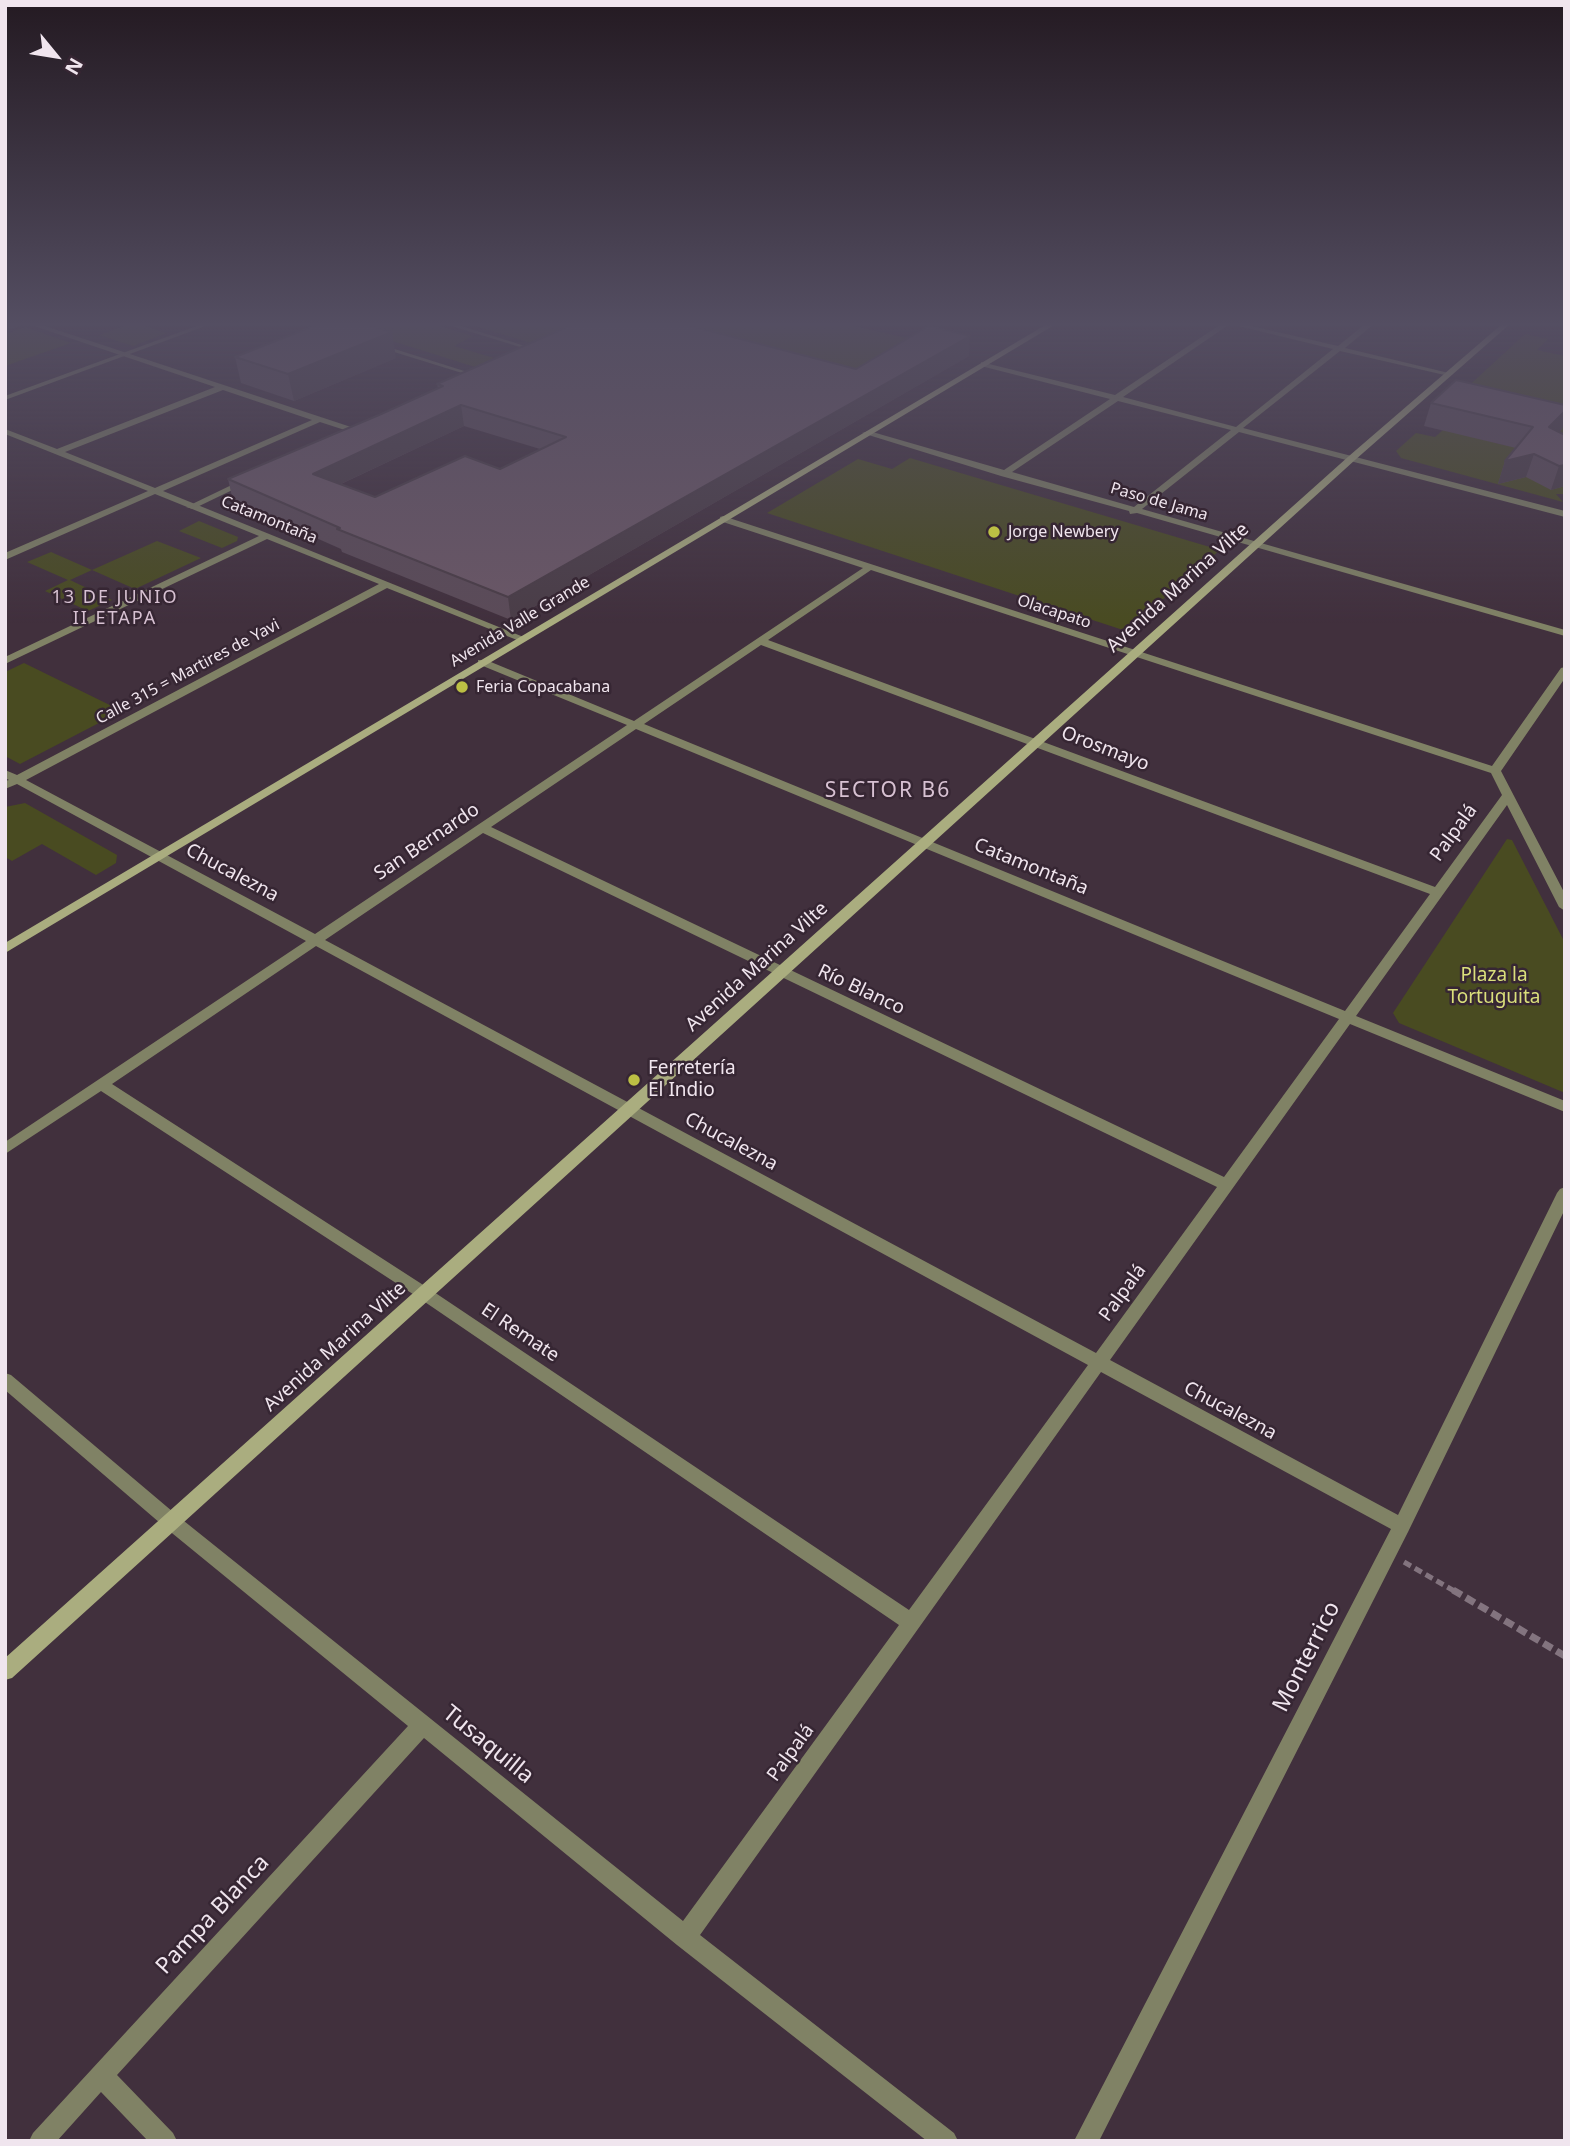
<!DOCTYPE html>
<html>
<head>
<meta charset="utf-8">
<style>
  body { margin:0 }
  #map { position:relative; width:1570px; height:2146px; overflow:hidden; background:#41303d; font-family:"Noto Sans",sans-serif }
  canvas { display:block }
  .frame { position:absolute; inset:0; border:7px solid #f0e5ee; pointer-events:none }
  .north { position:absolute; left:21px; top:21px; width:70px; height:70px; -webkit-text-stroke:5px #362633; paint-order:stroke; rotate:120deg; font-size:19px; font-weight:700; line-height:28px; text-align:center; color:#f0e5ee }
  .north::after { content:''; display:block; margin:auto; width:24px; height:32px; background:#f0e5ee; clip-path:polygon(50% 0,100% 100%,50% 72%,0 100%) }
</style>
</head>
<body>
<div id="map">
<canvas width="1570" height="2146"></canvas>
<div class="frame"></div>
<div class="north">N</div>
</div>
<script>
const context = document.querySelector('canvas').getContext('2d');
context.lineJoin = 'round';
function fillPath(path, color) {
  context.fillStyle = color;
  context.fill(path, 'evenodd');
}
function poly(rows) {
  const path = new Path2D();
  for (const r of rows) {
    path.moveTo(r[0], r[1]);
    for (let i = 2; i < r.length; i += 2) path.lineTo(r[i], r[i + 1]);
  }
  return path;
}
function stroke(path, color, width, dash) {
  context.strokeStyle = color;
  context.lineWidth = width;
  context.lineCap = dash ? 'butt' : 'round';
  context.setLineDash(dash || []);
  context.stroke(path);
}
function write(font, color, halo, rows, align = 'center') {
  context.font = font + ' "Noto Sans",sans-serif';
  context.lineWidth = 5;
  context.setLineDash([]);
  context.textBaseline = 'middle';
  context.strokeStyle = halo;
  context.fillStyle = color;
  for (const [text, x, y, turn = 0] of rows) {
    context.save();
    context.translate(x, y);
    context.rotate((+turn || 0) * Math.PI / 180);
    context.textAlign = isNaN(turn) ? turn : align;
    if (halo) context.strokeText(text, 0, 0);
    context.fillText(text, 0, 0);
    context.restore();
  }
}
fillPath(poly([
  [129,324,139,324,167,333,133,346,99,335],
  [338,324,433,324,473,336,454,346,494,358,475,367],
  [468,324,575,324,531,343],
  [673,324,846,324,919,341,856,377],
  [25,327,71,343,5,366,5,334],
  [1525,334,1548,339,1537,350,1565,356,1565,494,1556,494,1563,502,1401,458,1396,451,1416,433,1435,437,1459,416,1477,438,1504,445,1520,429,1450,403],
  [910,458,1220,550,1126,631,767,513,858,459,892,469],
  [199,521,238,537,237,541,222,548,179,531],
  [157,541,201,558,135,589,92,570,70,580,112,600,88,611,45,591,68,580,27,562,51,552,92,570],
  [24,663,122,711,20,764,5,756,5,672],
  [25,803,117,855,116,863,96,875,42,844,12,861,5,857,5,807],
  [1507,839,1512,840,1565,943,1565,1093,1399,1023,1393,1013]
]), '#494b21');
stroke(poly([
  [1404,1562,1456,1592]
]), '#83747f', 5, [8, 4.5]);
stroke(poly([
  [1453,1590,1565,1656]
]), '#83747f', 7, [10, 5]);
fillPath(poly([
  [202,324,211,324,5,400,5,396,202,324],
  [445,324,455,324,538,350,533,351,445,324],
  [378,345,382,345,480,376,475,377,378,347,378,345],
  [242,480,249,482,193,509,186,507,242,480]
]), '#808265');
fillPath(poly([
  [28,324,39,324,357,429,357,433,354,433,320,422,163,491,526,638,517,640,387,588,26,780,315,934,627,725,478,664,478,660,486,660,634,721,863,568,720,521,720,517,723,516,1492,766,1561,668,1565,667,1565,678,1501,771,1565,894,1565,911,1559,907,1507,805,1356,1016,1565,1101,1565,1112,1350,1024,1110,1360,1398,1515,1557,1193,1560,1189,1565,1187,1565,1209,1408,1532,1099,2141,1074,2141,1391,1529,1101,1372,700,1935,954,2133,958,2141,927,2141,677,1945,424,1738,117,2075,173,2133,177,2141,148,2141,101,2092,57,2141,29,2141,33,2133,408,1726,167,1529,5,1390,5,1373,11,1375,179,1517,683,1921,899,1625,419,1298,101,1091,5,1154,5,1142,306,941,17,784,5,789,5,781,9,780,5,778,5,770,17,775,379,584,267,539,5,664,5,657,259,536,155,494,5,560,5,553,148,491,5,434,5,429,57,449,215,387,28,324],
  [223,390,312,420,155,488,65,452,223,390],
  [871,570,1491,773,1502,795,1435,887,768,640,871,570],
  [761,645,1430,894,1345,1011,644,724,761,645],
  [636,729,1339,1019,1224,1177,491,827,636,729],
  [483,833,1217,1187,1096,1353,325,940,483,833],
  [316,946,1088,1365,909,1610,431,1290,112,1084,316,946],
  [1221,324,1243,324,1338,346,1365,324,1374,324,1345,348,1453,374,1449,376,1340,351,1243,428,1565,511,1565,517,1239,432,1142,509,1565,630,1565,636,1137,513,1130,514,1129,511,1001,476,862,433,869,431,1004,470,1110,399,981,366,981,362,1115,395,1221,324],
  [1230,324,1333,349,1236,427,1123,397,1230,324],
  [1118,401,1231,430,1134,507,1012,472,1118,401]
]), '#808265');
fillPath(poly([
  [1047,324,1056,324,5,953,5,943,1047,324],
  [1502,324,1510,324,1355,460,12,1678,5,1680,5,1658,1349,456,1502,324]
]), '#aaad7f');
fillPath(poly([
  [969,356,511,620,342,552,341,549,233,501,228,479,379,415,438,388,437,384,856,369],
  [464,426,540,449,500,469,375,497,341,484],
  [235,357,396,358,294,401,241,383],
  [1431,403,1562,429,1559,432,1565,486,1551,490,1526,477,1498,484,1505,461,1516,448,1424,426]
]), '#5b4b58');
fillPath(poly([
  [5,324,20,324,21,326,5,331],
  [392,332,396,358,294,401,288,374],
  [970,336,969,356,511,620,508,597],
  [461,405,464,426,317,495,313,474],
  [1565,411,1565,422,1562,429,1542,450,1549,427],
  [1534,454,1526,477,1498,484,1505,461],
  [1565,465,1565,486,1551,490,1559,466]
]), '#4a3d47');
const building = poly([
  [319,324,364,324,392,332,288,374,235,357,319,324],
  [574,324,683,324,856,369,929,326,970,336,508,597,337,529,340,528,228,479,379,415,443,386,437,384,574,324],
  [461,405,566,437,500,469,465,456,375,497,313,474,461,405],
  [1456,380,1565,405,1565,411,1549,427,1565,435,1565,465,1559,466,1534,454,1505,461,1533,427,1431,403,1456,380]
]);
fillPath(building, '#6a5766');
stroke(building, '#4a3d47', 2);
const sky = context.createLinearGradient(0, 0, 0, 624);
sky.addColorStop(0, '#241a22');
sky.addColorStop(0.52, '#544e62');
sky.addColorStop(1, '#544e6200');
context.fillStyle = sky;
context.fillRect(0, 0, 1570, 624);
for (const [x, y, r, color] of [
  [994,532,7,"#bcbf44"],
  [462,687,7,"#bcbf44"],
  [634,1080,7,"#bcbf44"]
]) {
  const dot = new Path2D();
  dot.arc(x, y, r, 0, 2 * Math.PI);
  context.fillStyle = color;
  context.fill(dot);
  stroke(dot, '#362633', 2.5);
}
write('16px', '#f0e5ee', '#362633', [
  ["Paso de Jama",1159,502,16],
  ["Catamontaña",269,520,22],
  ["Olacapato",1054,612,18],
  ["Avenida Valle Grande",520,622,-31],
  ["Calle 315 = Martires de Yavi",188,672,-28]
]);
write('16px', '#f0e5ee', '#362633', [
  ["Jorge Newbery",1008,532],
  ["Feria Copacabana",476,687]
], 'left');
context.letterSpacing = '2px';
write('18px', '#d7c1d2', '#362633', [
  ["13 DE JUNIO",115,598],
  ["II ETAPA",115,619]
]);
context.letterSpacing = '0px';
write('19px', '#f0e5ee', '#362633', [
  ["Avenida Marina Vilte",1178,588,-42],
  ["Orosmayo",1105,749,21],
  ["Palpalá",1454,833,-54],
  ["San Bernardo",427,842,-34],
  ["Catamontaña",1031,867,22],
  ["Chucalezna",232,873,28],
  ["Avenida Marina Vilte",757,967,-42],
  ["Río Blanco",861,990,25],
  ["Chucalezna",731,1142,28],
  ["Palpalá",1123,1293,-54],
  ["El Remate",520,1333,34],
  ["Avenida Marina Vilte",335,1347,-42],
  ["Chucalezna",1230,1411,28],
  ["Palpalá",791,1753,-54]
]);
write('19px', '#dadf7b', '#362633', [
  ["Plaza la",1494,976],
  ["Tortuguita",1494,998]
]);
write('19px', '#f0e5ee', '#362633', [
  ["Ferretería",648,1069],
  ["El Indio",648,1091]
], 'left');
context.letterSpacing = '2px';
write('21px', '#d7c1d2', '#362633', [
  ["SECTOR B6",888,791]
]);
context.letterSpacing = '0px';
write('23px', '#f0e5ee', '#362633', [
  ["Monterrico",1307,1657,-63],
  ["Tusaquilla",488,1745,39],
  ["Pampa Blanca",213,1915,-47]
]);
</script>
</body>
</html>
